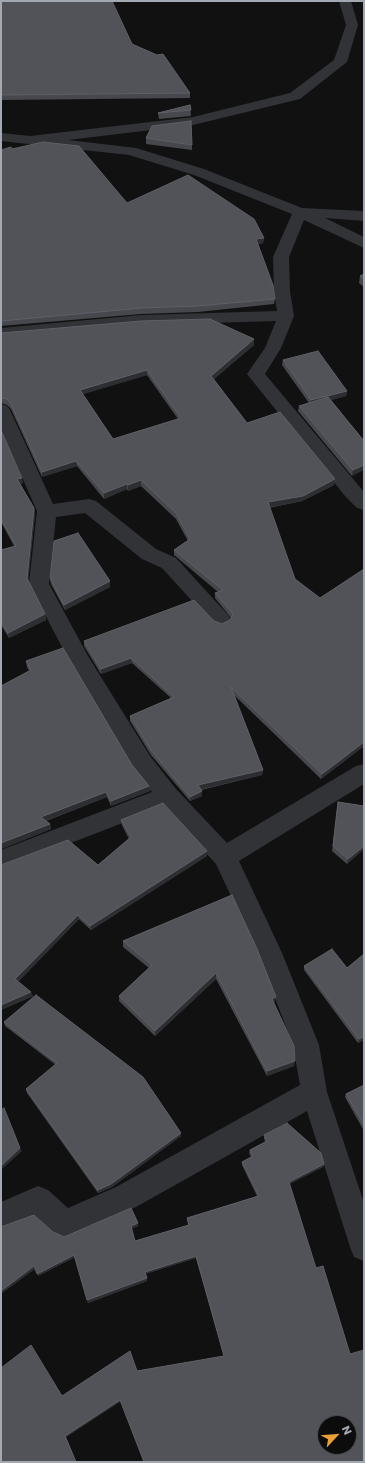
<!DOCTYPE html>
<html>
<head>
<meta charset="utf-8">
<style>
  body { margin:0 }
  #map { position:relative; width:365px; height:1463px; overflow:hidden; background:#111112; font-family:Poppins,sans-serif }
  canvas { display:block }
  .frame { position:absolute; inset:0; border:2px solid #a3a9b2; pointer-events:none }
  .north { position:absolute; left:317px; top:1415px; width:40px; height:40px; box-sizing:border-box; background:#0c0c0d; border:1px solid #484b4f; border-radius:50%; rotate:64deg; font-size:11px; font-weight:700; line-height:16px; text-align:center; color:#a3a9b2 }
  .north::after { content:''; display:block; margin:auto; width:14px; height:18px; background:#eb9e31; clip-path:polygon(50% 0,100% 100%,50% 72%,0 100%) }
</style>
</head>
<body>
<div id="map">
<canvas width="365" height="1463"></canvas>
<div class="frame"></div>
<div class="north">N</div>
</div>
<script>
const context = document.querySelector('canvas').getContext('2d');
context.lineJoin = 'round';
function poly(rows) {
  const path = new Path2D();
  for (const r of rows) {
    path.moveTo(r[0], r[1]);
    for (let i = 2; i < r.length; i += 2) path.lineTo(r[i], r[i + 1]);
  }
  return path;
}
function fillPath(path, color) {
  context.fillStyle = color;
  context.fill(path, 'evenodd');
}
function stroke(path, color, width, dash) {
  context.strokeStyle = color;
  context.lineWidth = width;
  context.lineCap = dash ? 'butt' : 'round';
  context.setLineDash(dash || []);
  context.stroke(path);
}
fillPath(poly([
  [339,1,351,1,358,25,347,62,300,99,193,125,68,140,136,148,204,169,302,208,364,211,364,221,325,218,364,237,364,248,304,220,289,257,290,291,294,316,281,348,265,374,364,492,364,510,357,508,345,496,247,374,265,348,276,321,141,325,1,338,1,328,141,315,277,311,274,291,273,257,292,214,194,175,129,155,1,141,1,133,30,136,193,117,290,93,334,60,346,25,339,1],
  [1,404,7,406,10,410,53,504,89,499,96,501,156,549,176,558,228,615,231,620,228,625,221,628,214,625,162,568,142,559,85,513,56,517,49,584,88,656,150,756,176,789,227,843,356,766,364,764,364,784,239,861,282,953,319,1045,327,1092,364,1203,364,1261,354,1257,350,1247,307,1111,136,1207,65,1238,55,1234,35,1216,1,1230,1,1202,38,1186,48,1190,68,1208,116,1187,300,1085,293,1045,258,954,216,864,164,807,1,870,1,850,152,792,134,770,73,668,29,584,37,511,1,430,1,404]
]), '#323337');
fillPath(poly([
  [1,1,132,44,190,93,190,98,1,100],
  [190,105,191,116,159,119,158,113],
  [146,138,192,145,192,150,146,144],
  [12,149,127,203,264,238,263,243,258,244,275,299,274,304,198,312,141,314,1,326,1,150],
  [364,274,364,287,359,283,360,276],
  [1,333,254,345,214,379,247,423,335,479,334,485,302,501,269,508,295,579,320,598,364,569,364,746,321,779,234,695,263,770,262,775,201,790,202,791,202,796,190,801,151,755,130,721,130,716,171,698,132,663,101,674,84,646,84,641,214,621,222,624,230,620,231,618,215,598,215,593,218,592,174,555,174,550,188,541,176,519,141,486,128,491,127,489,104,499,77,466,42,477,11,409,7,405,1,403],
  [147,375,178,419,113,439,83,394],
  [283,360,347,391,346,396,331,400,364,441,352,476,298,411,299,406,309,403,282,365],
  [1,430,23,483,20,484,34,508,35,514,28,581,45,614,46,620,9,638,1,625,1,550,14,546,1,522],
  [50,578,110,581,110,587,65,610,51,584],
  [26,661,132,765,149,786,150,791,111,806,107,797,46,821,50,824,51,829,1,849,1,686,29,671,27,667],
  [338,802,364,806,364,849,347,864,332,851],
  [121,820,207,851,207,856,91,930,79,919,18,982,33,996,1,1010,1,865,98,865,129,839,122,825],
  [232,895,275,1002,274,1003,294,1066,267,1076,216,979,155,1036,119,1001,119,996,149,968,123,947,123,941],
  [364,954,364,1040,358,1043,304,970,304,966,347,968],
  [4,1022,181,1133,181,1136,112,1187,98,1193,27,1093,26,1089,56,1065,5,1026],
  [364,1085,364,1131,345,1097,346,1094],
  [264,1135,324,1164,323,1167,289,1184,364,1462,121,1401,66,1437,76,1462,1,1462,62,1396,137,1371,224,1356,196,1258,145,1274,147,1281,88,1303,75,1257,38,1276,53,1232,64,1237,138,1223,138,1226,131,1229,135,1241,188,1225,187,1218,257,1196,242,1165,242,1162,251,1157,249,1153,250,1150,265,1142,264,1138]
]), '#47484d');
fillPath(poly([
  [264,238,263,243,255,245,256,239],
  [254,339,254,345,211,381,211,376],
  [147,370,147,375,80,395,80,390],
  [347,391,346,396,310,406,311,400],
  [76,461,77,466,42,477,42,472],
  [364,465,364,470,352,476,353,470],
  [22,478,23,483,18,485,17,479],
  [335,479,334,485,302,501,267,508,268,502],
  [141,480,141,486,128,491,128,485],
  [127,484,127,489,104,499,104,493],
  [34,508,35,514,28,584,27,578],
  [110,581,110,587,65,610,64,605],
  [45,614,46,620,9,638,8,633],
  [131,658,132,663,101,674,101,669],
  [364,742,364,746,321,779,322,774],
  [263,770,262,775,198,790,198,785],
  [149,786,150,791,111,806,111,801],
  [202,791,202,796,190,801,190,797],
  [106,792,107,797,42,822,41,817],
  [50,824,51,829,1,849,1,843],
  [364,846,364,849,347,864,348,859],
  [207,851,207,856,91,930,90,926],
  [78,915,79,919,16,984,15,979],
  [216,973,216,979,155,1036,155,1031],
  [31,992,33,996,1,1010,1,1005],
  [276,997,275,1002,271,1004,272,999],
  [364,1037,364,1040,358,1043,359,1039],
  [295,1061,294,1066,267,1076,267,1071],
  [181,1133,181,1136,112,1187,98,1193,98,1190],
  [20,1148,22,1151,1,1170,1,1166],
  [324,1164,323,1167,288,1185,289,1182],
  [138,1223,138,1226,131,1229,131,1226],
  [74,1255,75,1257,38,1276,37,1274],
  [196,1256,196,1258,145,1274,145,1272],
  [34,1266,35,1269,1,1294,1,1291],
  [147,1278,147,1281,88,1303,87,1300],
  [120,1400,121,1401,66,1437,76,1462,65,1436]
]), '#2d2e31');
const building = poly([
  [1,1,112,1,132,44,157,55,163,54,190,93,1,95,1,1],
  [190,105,191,110,158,113,190,105],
  [191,121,192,145,146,138,152,126,191,121],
  [43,142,79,146,127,203,188,175,254,219,264,238,256,239,273,285,275,299,198,306,141,308,1,321,1,150,11,147,12,149,43,142],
  [364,274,364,279,360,276,364,274],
  [210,319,254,339,211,376,247,423,280,412,335,479,303,496,268,502,295,579,320,598,364,569,364,742,322,774,231,687,263,770,198,785,202,791,190,797,151,750,130,716,174,697,131,658,101,669,84,641,194,600,214,621,222,624,230,620,233,614,215,593,223,590,174,550,190,539,176,513,141,480,128,485,127,484,104,493,76,461,42,472,11,404,7,399,1,398,1,333,141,321,210,319],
  [147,370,181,418,113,439,80,390,147,370],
  [318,351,347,391,311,400,283,360,318,351],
  [328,397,364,441,364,465,353,470,299,406,328,397],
  [1,430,22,478,17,479,34,508,27,578,45,614,8,633,1,621,1,550,16,546,1,519,1,430],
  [78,533,110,581,64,605,50,578,54,541,78,533],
  [63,648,132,765,149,786,111,801,106,792,41,817,50,824,1,843,1,686,31,670,26,661,63,648],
  [338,802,364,806,364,846,348,859,333,846,338,802],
  [163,803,207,851,90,926,78,915,15,979,31,992,1,1005,1,865,68,840,98,865,131,837,121,820,163,803],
  [232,895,257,949,276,997,272,999,294,1046,295,1061,267,1071,216,973,155,1031,119,996,152,965,123,941,232,895],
  [332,949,347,968,364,954,364,1037,359,1039,304,966,332,949],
  [36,995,143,1077,181,1133,111,1184,98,1190,26,1089,57,1063,4,1022,36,995],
  [364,1085,364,1125,346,1094,364,1085],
  [4,1108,20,1148,1,1166,1,1110,4,1108],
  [287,1123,321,1153,324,1164,289,1182,316,1268,323,1266,350,1354,364,1350,364,1462,144,1462,120,1400,65,1436,76,1462,1,1462,1,1368,31,1345,62,1396,130,1351,137,1371,224,1356,196,1256,145,1272,147,1278,87,1300,74,1255,37,1274,34,1266,1,1291,1,1227,34,1215,53,1232,64,1237,131,1208,138,1223,131,1226,135,1241,189,1225,187,1218,259,1196,242,1162,253,1156,250,1150,267,1141,264,1135,287,1123],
  [325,1423,349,1423,349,1447,325,1447,325,1423]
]);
fillPath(building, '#515358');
stroke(building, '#5e6066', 1);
</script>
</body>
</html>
